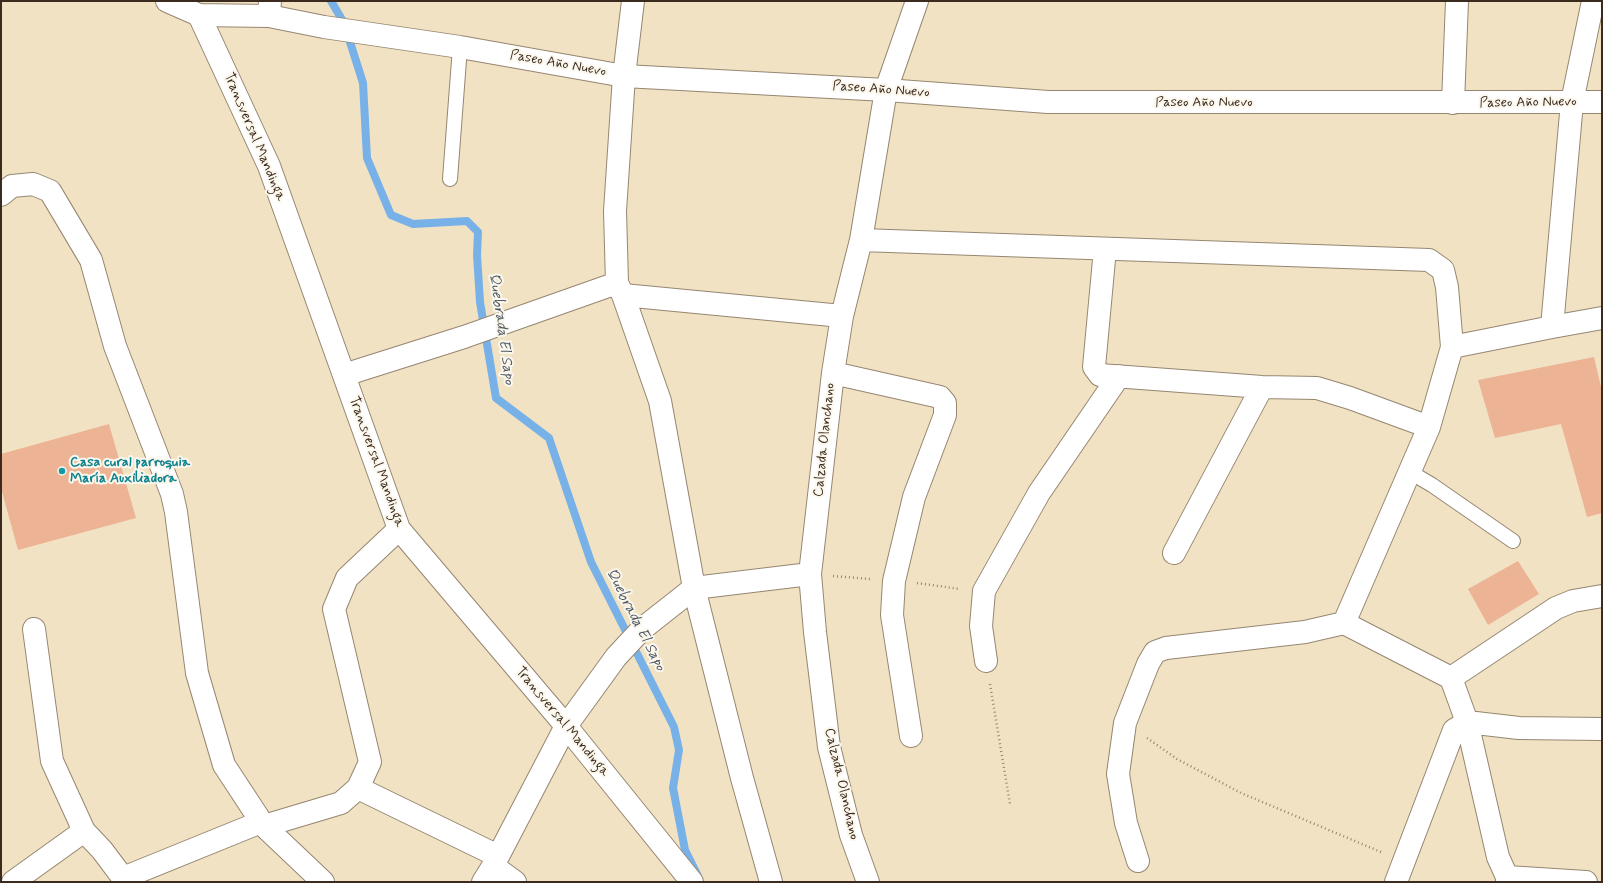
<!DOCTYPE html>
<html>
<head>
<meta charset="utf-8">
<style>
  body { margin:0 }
  #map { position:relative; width:1603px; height:883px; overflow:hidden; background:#f1e2c4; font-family:Mynerve,sans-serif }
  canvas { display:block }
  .frame { position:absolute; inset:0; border:2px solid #3b2a1e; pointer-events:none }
</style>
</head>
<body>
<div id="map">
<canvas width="1603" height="883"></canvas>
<div class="frame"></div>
</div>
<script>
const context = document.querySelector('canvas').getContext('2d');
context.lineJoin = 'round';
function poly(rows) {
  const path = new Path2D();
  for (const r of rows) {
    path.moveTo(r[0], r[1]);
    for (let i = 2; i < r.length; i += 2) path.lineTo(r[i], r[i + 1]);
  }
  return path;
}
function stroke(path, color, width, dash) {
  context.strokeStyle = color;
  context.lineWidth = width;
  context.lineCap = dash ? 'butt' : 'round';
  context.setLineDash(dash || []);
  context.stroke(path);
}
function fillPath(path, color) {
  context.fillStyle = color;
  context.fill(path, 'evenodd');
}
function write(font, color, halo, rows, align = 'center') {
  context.font = font + ' Mynerve,sans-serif';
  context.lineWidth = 4;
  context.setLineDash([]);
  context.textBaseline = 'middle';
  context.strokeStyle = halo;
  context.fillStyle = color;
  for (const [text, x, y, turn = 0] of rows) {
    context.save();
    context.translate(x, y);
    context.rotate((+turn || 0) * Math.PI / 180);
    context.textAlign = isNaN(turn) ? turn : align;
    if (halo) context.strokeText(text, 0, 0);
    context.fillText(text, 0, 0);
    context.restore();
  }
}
stroke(poly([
  [331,1,344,23,363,83,367,158,391,215,413,224,467,221,478,232,477,255,480,302,496,398,549,438,591,562,674,727,679,750,673,788,685,850,698,876]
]), '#78b1e8', 8);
fillPath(poly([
  [1594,357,1602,391,1602,513,1587,517,1561,424,1495,438,1478,380],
  [109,424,136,518,18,550,1,488,1,454],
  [1518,561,1539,594,1488,625,1468,589]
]), '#edb395');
const service = poly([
  [450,179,460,47],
  [1410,472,1432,485,1513,541]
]);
const minor = poly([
  [633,1,624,76,615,211,617,283,623,295,660,401,694,588,742,778,771,882],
  [199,15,269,166,399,529,566,726,692,882],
  [269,16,270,1],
  [1453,103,1457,1],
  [1,195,12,186,33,184,50,191,91,260,115,346,172,494,176,512,197,673,224,765,264,826,323,882],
  [861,240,1429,260,1443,270,1447,287,1452,347,1429,427,1344,623],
  [1105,249,1094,367,1100,375,1262,387,1317,388,1350,398,1429,427],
  [623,295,842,316],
  [1552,327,1572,102,1593,1],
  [1452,347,1552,327,1602,318],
  [833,373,940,397,945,403,945,415,914,497,894,581,892,615,911,736],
  [344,375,464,337,617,283],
  [1174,553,1262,387],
  [34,629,52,761,84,831,102,850,126,882],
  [986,661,981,626,984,591,1039,493,1119,376],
  [1451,678,1556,608,1573,601,1602,596],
  [358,788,498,856],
  [264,826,341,803,358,788,370,762,334,609,347,578,399,529],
  [1138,861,1126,823,1118,774,1125,723,1148,664,1155,652,1166,648,1305,632,1344,623,1451,678,1467,722,1498,857,1507,877,1507,882],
  [493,866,515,882],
  [1507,877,1586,882],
  [123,878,261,822],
  [13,882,84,831],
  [483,882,493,866,566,726,616,657,642,629,694,588,810,574],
  [868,882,851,835,829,747,815,632,810,574,833,373,842,316,861,240,886,90,917,1],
  [1396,882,1454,730,1467,722,1519,728,1602,729]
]);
const tertiary = poly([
  [167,1,199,15,269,16,324,27,460,47,624,76,886,90,1048,102,1602,102]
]);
stroke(service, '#968671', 16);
stroke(minor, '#968671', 24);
stroke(tertiary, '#968671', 24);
stroke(poly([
  [833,576,870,579],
  [917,583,960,589],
  [990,684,1010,804],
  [1147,738,1177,759,1241,793,1381,852]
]), '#968671', 2.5, [1, 3]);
stroke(service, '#fff', 14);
stroke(minor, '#fff', 22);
stroke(tertiary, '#fff', 22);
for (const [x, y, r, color] of [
  [62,471,4,"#0f9aa8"]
]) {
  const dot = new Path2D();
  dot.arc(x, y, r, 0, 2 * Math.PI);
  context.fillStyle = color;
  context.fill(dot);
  stroke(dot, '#fbf7ec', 1.5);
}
write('14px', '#3b2a1e', '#fbf7ec', [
  ["Paseo Año Nuevo",558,64,10],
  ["Paseo Año Nuevo",881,90,4],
  ["Paseo Año Nuevo",1204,103],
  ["Paseo Año Nuevo",1528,103,-1],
  ["Transversal Mandinga",254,137,67],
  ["Calzada Olanchano",825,440,-84],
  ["Transversal Mandinga",376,462,70],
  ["Transversal Mandinga",562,722,50],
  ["Calzada Olanchano",841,784,77]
]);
write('bold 14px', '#0d838f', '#fbf7ec', [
  ["Casa cural parroquia",70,463],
  ["María Auxiliadora",70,479]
], 'left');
write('italic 15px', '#505965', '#fbf7ec', [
  ["Quebrada El Sapo",501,329,82],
  ["Quebrada El Sapo",635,620,63]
]);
</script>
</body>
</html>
